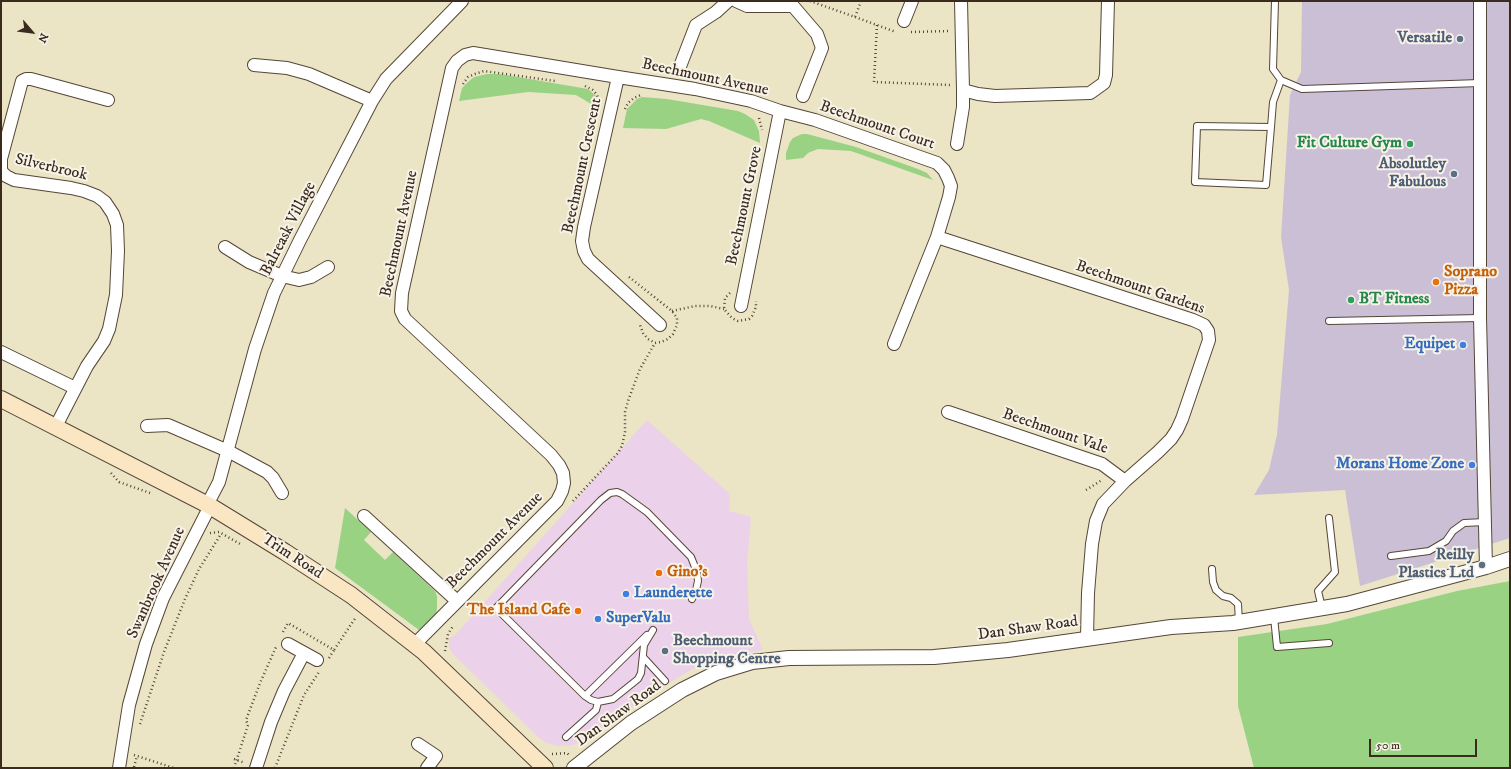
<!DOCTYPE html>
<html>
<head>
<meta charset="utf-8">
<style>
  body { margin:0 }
  #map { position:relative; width:1511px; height:769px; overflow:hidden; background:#ebe4c5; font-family:"IM FELL DW Pica",serif }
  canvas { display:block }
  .frame { position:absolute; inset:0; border:2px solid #3b2a1e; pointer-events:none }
  .north { position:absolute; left:12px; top:12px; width:40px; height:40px; -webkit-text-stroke:3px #f7f3e8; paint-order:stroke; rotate:118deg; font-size:11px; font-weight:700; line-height:16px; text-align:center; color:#3b2a1e }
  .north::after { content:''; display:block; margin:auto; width:14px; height:18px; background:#3b2a1e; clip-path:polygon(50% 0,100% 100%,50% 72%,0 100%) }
  .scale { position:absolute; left:1369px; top:739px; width:108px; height:18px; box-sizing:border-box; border:2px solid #3b2a1e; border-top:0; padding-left:5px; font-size:12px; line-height:14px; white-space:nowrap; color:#3b2a1e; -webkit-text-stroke:3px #f7f3e8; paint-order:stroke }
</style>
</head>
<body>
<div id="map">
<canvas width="1511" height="769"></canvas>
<div class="frame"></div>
<div class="north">N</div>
<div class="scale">50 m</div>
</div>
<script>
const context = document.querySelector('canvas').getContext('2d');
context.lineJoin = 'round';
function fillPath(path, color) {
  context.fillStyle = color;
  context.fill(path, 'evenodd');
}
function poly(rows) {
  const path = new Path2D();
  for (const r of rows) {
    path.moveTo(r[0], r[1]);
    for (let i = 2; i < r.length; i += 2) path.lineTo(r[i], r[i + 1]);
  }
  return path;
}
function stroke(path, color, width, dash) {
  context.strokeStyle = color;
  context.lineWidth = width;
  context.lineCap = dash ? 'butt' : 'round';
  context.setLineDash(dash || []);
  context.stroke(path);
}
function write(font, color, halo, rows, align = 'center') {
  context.font = font + ' "IM FELL DW Pica",serif';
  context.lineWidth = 4;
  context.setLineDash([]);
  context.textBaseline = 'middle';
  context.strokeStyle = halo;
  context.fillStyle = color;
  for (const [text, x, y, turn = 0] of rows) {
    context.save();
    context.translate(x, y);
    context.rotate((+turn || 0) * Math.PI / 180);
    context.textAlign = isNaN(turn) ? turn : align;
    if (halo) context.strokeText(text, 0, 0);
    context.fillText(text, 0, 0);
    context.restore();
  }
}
fillPath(poly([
  [647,420,730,494,729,511,751,517,747,563,749,619,763,650,726,655,696,667,656,691,588,738,573,745,557,746,546,743,537,736,452,653,449,647,449,639,457,633]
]), '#ecd1ea');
fillPath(poly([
  [1302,1,1510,1,1510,538,1360,586,1345,490,1254,495,1269,470,1277,435,1289,290,1281,237,1290,95,1301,72]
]), '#cbbfd5');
fillPath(poly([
  [487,74,500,74,588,89,596,96,598,108,576,95,528,92,459,101,462,88,467,83,474,77],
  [642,97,667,99,738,111,745,114,754,120,759,131,760,143,709,121,701,119,666,129,623,128,627,109,637,99],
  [802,134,807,134,856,147,918,169,927,173,933,180,851,151,818,149,808,153,803,158,786,160,786,153,790,142,793,138],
  [345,508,371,532,364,540,385,560,393,552,435,591,437,596,437,608,436,615,428,625,419,630,415,627,335,568],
  [1510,581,1510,768,1254,768,1238,706,1238,637,1327,624,1457,591]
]), '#9ad284');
const service = poly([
  [1275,1,1273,69,1281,80,1302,89,1480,83],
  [1271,127,1197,126,1195,182,1266,185,1271,127,1273,102,1281,80],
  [1329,321,1480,318],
  [1391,556,1429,551,1446,541,1453,531,1464,523,1485,522],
  [1212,569,1213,582,1216,590,1223,596,1231,598,1238,604,1239,622],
  [1322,608,1318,591,1335,572,1329,518],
  [1274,617,1277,647,1329,643],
  [653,630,644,645,641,673,638,679,613,699,598,702,591,700,585,696,496,608,601,500,610,493,617,492,622,494,647,512,691,557,697,572,698,581,696,590,692,599],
  [643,657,665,681],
  [585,696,647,635],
  [566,737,596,710,598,702]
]);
const minor = poly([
  [736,1,747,6,793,6,817,34,822,48,803,96],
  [1480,1,1480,318,1486,567],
  [904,21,912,1],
  [254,65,287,68,309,74,372,101],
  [679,69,696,25,716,12,728,1],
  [618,77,584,227,582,241,584,251,588,259,660,325],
  [963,90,978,94,995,96,1090,93,1104,83,1106,75,1108,1],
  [957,144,963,107,963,90,961,1],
  [937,237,1193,320,1204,325,1208,331,1209,340,1182,419,1177,430,1171,439,1158,452,1125,481],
  [225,247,249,262,282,276,299,280,311,277,328,267],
  [741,306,780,111],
  [1,352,75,388],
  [948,412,1102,464,1125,481,1103,504,1096,521,1092,544,1088,593,1087,638],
  [56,426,87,366,104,341,109,329,116,295,118,251,117,225,113,214,105,202,97,196,84,191,71,188,14,180,6,176,1,171,1,159,22,81,26,79,31,79,108,100],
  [147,426,168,425,228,451,267,472,273,478,282,493],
  [207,505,219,482,255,349,274,293,300,240,372,101,386,79,462,1],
  [364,516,457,601],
  [288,644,317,660],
  [415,644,557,501,562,491,564,483,563,473,559,465,551,455,405,319,401,311,402,293,452,68,457,61,465,55,473,53,618,77,695,89,751,101,780,111,815,120,937,163,944,170,948,178,951,186,949,197,937,237,894,344],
  [418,744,436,756,427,768],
  [119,768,129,705,146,644,163,598,210,506],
  [256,768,271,722,284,691,304,653]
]);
const tertiary = poly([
  [574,768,631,723,682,690,716,673,752,662,789,658,934,657,1008,650,1171,627,1233,623,1347,604,1486,567,1510,559]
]);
const secondary = poly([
  [1,399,210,506,285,552,351,595,424,652,545,768]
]);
stroke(service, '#554637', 8);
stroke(minor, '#554637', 14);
stroke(tertiary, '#554637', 16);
stroke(secondary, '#554637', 18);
stroke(poly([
  [810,1,855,17,861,1],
  [855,17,896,32],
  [877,25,874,82,951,85],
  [911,32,950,31],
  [463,84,468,77,475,74,484,71,555,81],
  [585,86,593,90,597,95,599,100],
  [625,109,628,103,634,98,641,95],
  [759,118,762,130],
  [629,277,672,311,677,318,677,325,673,334,668,339,661,342,655,343,648,339,643,333,640,325],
  [730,293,725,298,724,309,732,318,738,321,749,319,752,316,756,307,756,301],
  [672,311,695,306,710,306,724,309],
  [111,473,119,482,150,493],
  [1086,490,1102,480],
  [573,501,618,453,622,446,625,432,625,412,628,401,640,369,655,343],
  [210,533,219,532,242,545],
  [283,632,288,623,334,650,356,617],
  [445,651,448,634,453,626],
  [329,658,334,650],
  [140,724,164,652,185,599,199,569,221,534],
  [552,754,567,753,569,755],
  [134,755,174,768],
  [234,759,245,763],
  [134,767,137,756],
  [234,768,248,725,246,720,260,683,276,647],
  [275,768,304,695,319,672]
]), '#554637', 2.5, [1, 3]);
stroke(service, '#fff', 6);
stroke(minor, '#fff', 12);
stroke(tertiary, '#fff', 14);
stroke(secondary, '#fbe6c4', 16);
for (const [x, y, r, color] of [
  [1460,39,4,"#5c6f8a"],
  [1410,144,4,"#2e9e5b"],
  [1454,174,4,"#5c6f8a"],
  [1436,282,4,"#e8710a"],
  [1351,300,4,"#2e9e5b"],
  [1463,345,4,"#3f7fe0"],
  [1472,465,4,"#3f7fe0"],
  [1482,565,4,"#5c6f8a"],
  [659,573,4,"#e8710a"],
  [626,594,4,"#3f7fe0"],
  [578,611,4,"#e8710a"],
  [598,619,4,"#3f7fe0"],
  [665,651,4,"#5c6f8a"]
]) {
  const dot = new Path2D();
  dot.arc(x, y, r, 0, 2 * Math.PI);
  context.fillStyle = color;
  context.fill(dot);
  stroke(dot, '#f7f3e8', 1.5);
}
write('bold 16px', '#4e5e75', '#f7f3e8', [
  ["Versatile",1452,39],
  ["Absolutley",1446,165],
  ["Fabulous",1446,183],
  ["Reilly",1474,556],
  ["Plastics Ltd",1474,574],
  ["Beechmount",673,642,"left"],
  ["Shopping Centre",673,660,"left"]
], 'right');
write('16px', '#3b2a1e', '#f7f3e8', [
  ["Beechmount Avenue",705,78,12],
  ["Beechmount Court",877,126,19],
  ["Beechmount Crescent",583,166,-78],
  ["Silverbrook",51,168,13],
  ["Beechmount Grove",745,206,-78],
  ["Balreask Village",289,229,-63],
  ["Beechmount Avenue",400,234,-78],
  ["Beechmount Gardens",1140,288,19],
  ["Beechmount Vale",1055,432,19],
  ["Beechmount Avenue",495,541,-45],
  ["Trim Road",292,557,33],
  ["Swanbrook Avenue",157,583,-66],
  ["Dan Shaw Road",1028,629,-8],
  ["Dan Shaw Road",619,714,-36]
]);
write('bold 16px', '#27864d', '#f7f3e8', [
  ["Fit Culture Gym",1402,144],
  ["BT Fitness",1359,300,"left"]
], 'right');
write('bold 16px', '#c56008', '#f7f3e8', [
  ["Soprano",1444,273],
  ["Pizza",1444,291],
  ["Gino's",667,573],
  ["The Island Cafe",570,611,"right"]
], 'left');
write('bold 16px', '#366cbe', '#f7f3e8', [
  ["Equipet",1455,345],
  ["Morans Home Zone",1464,465],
  ["Launderette",634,594,"left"],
  ["SuperValu",606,619,"left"]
], 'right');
</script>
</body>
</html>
